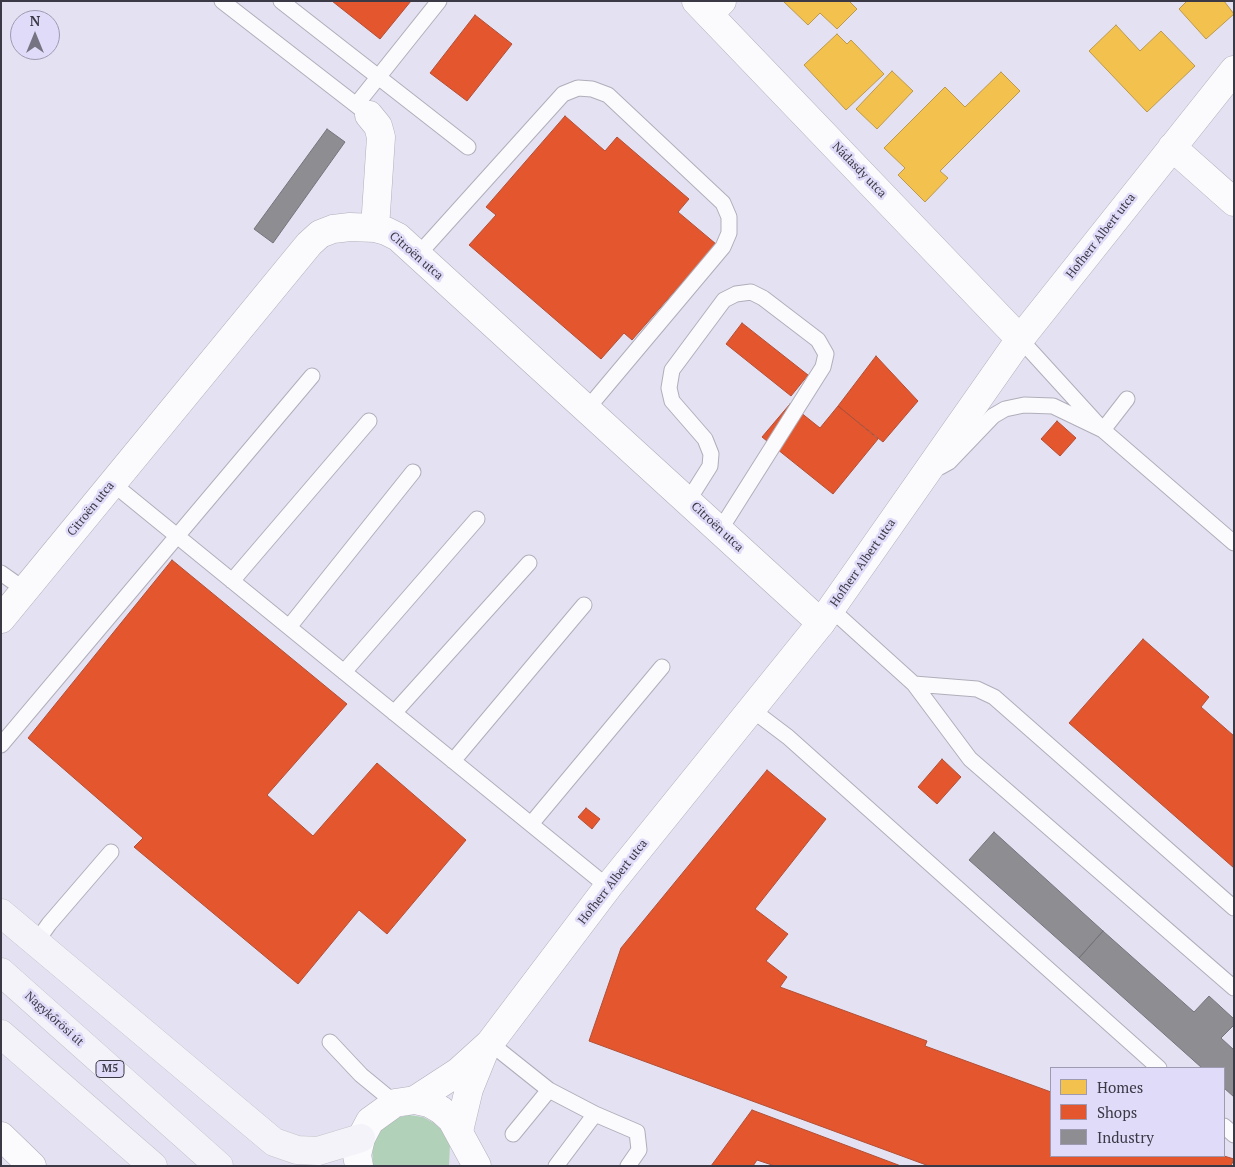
<!DOCTYPE html>
<html>
<head>
<meta charset="utf-8">
<style>
  body { margin:0 }
  #map { position:relative; width:1235px; height:1167px; overflow:hidden; background:#e4e2f2; font-family:"PT Serif",serif }
  canvas { display:block }
  .frame { position:absolute; inset:0; border:2px solid #3b3945; pointer-events:none }
  .legend { position:absolute; left:1050px; top:1067px; width:175px; height:90px; box-sizing:border-box; background:#dfdbf9; border:1px solid #9d9ab1; margin:0; padding:6px 9px; list-style:none; font-size:15px; color:#3b3945 }
  .legend li { display:flex; align-items:center; gap:10px; height:25px }
  .legend b { width:25px; border:1px solid #9d9ab1 }
  .north { position:absolute; left:10px; top:10px; width:50px; height:50px; box-sizing:border-box; background:#dfdbf9; border:1px solid #9d9ab1; border-radius:50%; rotate:0deg; font-size:14px; font-weight:700; line-height:20px; text-align:center; color:#3b3945 }
  .north::after { content:''; display:block; margin:auto; width:18px; height:22px; background:#767482; clip-path:polygon(50% 0,100% 100%,50% 72%,0 100%) }
</style>
</head>
<body>
<div id="map">
<canvas width="1235" height="1167"></canvas>
<div class="frame"></div>
<ul class="legend">
<li><b style="height:14px;background:#f2c14e"></b>Homes</li>
<li><b style="height:14px;background:#e4572e"></b>Shops</li>
<li><b style="height:14px;background:#8d8d92"></b>Industry</li>
</ul>
<div class="north">N</div>
</div>
<script>
const context = document.querySelector('canvas').getContext('2d');
context.lineJoin = 'round';
function fillPath(path, color) {
  context.fillStyle = color;
  context.fill(path, 'evenodd');
}
function poly(rows) {
  const path = new Path2D();
  for (const r of rows) {
    path.moveTo(r[0], r[1]);
    for (let i = 2; i < r.length; i += 2) path.lineTo(r[i], r[i + 1]);
  }
  return path;
}
function stroke(path, color, width, dash) {
  context.strokeStyle = color;
  context.lineWidth = width;
  context.lineCap = dash ? 'butt' : 'round';
  context.setLineDash(dash || []);
  context.stroke(path);
}
function write(font, color, halo, rows, align = 'center') {
  context.font = font + ' "PT Serif",serif';
  context.lineWidth = 5;
  context.setLineDash([]);
  context.textBaseline = 'middle';
  context.strokeStyle = halo;
  context.fillStyle = color;
  for (const [text, x, y, turn = 0] of rows) {
    context.save();
    context.translate(x, y);
    context.rotate((+turn || 0) * Math.PI / 180);
    context.textAlign = isNaN(turn) ? turn : align;
    if (halo) context.strokeText(text, 0, 0);
    context.fillText(text, 0, 0);
    context.restore();
  }
}
fillPath(poly([
  [409,1115,423,1117,434,1123,444,1132,450,1144,449,1166,373,1166,372,1147,376,1135,385,1125,396,1118]
]), '#b1d2b9');
const homes = poly([
  [783,1,849,1,857,9,837,29,820,13,808,25,783,1],
  [1187,1,1224,1,1234,14,1206,39,1179,9,1187,1],
  [1116,25,1140,51,1161,31,1195,66,1147,112,1089,51,1116,25],
  [837,34,847,44,851,40,884,74,846,110,804,65,837,34],
  [892,71,913,91,877,129,856,109,892,71],
  [1001,72,1020,91,940,171,948,178,925,202,898,175,905,168,884,148,945,87,965,107,1001,72]
]);
fillPath(homes, '#f2c14e');
stroke(homes, '#bb984b', 1);
const shops = poly([
  [332,1,411,1,380,39,332,1],
  [475,15,512,44,467,101,430,73,475,15],
  [565,116,605,151,617,137,689,199,678,212,716,244,632,340,624,333,601,359,469,245,496,215,486,207,565,116],
  [742,323,808,375,791,396,726,344,742,323],
  [876,356,918,401,883,442,838,406,876,356],
  [790,404,820,428,838,406,878,439,833,494,762,437,790,404],
  [1057,421,1076,438,1060,456,1041,439,1057,421],
  [172,560,347,704,267,795,313,836,377,763,466,840,387,934,359,910,298,984,134,847,143,838,28,738,172,560],
  [1143,639,1209,697,1201,707,1234,736,1234,868,1069,723,1143,639],
  [942,759,961,777,937,804,918,787,942,759],
  [767,770,826,819,755,909,788,934,766,961,787,977,780,987,927,1041,925,1046,1051,1092,1051,1156,1224,1156,1234,1159,1231,1166,929,1166,589,1041,621,948,767,770],
  [586,808,600,819,592,829,578,817,586,808],
  [752,1110,901,1166,775,1166,757,1160,753,1166,711,1166,752,1110]
]);
fillPath(shops, '#e4572e');
stroke(shops, '#b14e35', 1);
const industry = poly([
  [327,129,345,142,273,243,254,229,327,129],
  [994,832,1103,931,1079,958,969,860,994,832],
  [1103,931,1194,1012,1209,996,1234,1019,1234,1025,1221,1038,1234,1050,1234,1097,1224,1088,1224,1068,1202,1068,1079,958,1103,931]
]);
fillPath(industry, '#8d8d92');
stroke(industry, '#74747b', 1);
const service = poly([
  [222,1,369,115],
  [281,1,468,147],
  [356,105,439,1],
  [417,256,563,94,578,88,592,89,608,95,723,203,729,217,729,233,723,247,587,409],
  [1020,339,1103,430,1234,543],
  [940,467,949,462,993,416,1005,409,1024,405,1053,406,1103,430,1127,399],
  [112,483,608,887],
  [688,501,710,466,711,454,705,439,672,401,669,388,672,370,724,300,736,294,751,292,763,298,818,340,826,354,823,367,720,530],
  [1,573,25,590],
  [232,581,369,421],
  [831,609,914,684,970,759,1234,988],
  [289,627,413,472],
  [344,672,477,519],
  [914,684,977,689,994,697,1234,908],
  [751,709,788,737,1159,1068],
  [394,713,529,563],
  [1,745,312,376],
  [453,761,584,605],
  [531,824,662,667],
  [37,941,49,924,111,852],
  [330,1042,361,1075,395,1103],
  [490,1043,549,1090,595,1114,637,1132,639,1150,628,1166],
  [1224,1126,1234,1135],
  [513,1134,549,1090],
  [556,1166,595,1114]
]);
const minor = poly([
  [709,14,722,1],
  [369,115,378,126,381,137,375,228],
  [1,619,309,244,320,234,333,229,350,227,375,228,386,231,398,237,821,623]
]);
const tertiary = poly([
  [696,1,1020,339],
  [1172,147,1234,202],
  [415,1100,458,1072,490,1043,608,887,821,623,1020,339,1234,70],
  [459,1131,469,1089,484,1052]
]);
const secondary = poly([
  [1,1136,32,1166],
  [359,1166,357,1155,361,1138,370,1121,395,1103,415,1100,429,1103,441,1110,452,1120,477,1166]
]);
const primary = poly([
  [1,913,274,1142,297,1150,318,1151,361,1138],
  [1,972,219,1166],
  [1,1034,153,1166]
]);
stroke(service, '#b0aeba', 17);
stroke(minor, '#b0aeba', 29);
stroke(tertiary, '#b0aeba', 29);
stroke(secondary, '#b0aeba', 29);
stroke(primary, '#c3c2ca', 29);
stroke(service, '#fbfbfd', 15);
stroke(minor, '#fbfbfd', 28);
stroke(tertiary, '#fbfbfd', 28);
stroke(secondary, '#fbfbfd', 28);
stroke(primary, '#f4f3f9', 28);
for (const [x, y, w] of [
  [110,1069,28]
]) {
  const box = new Path2D();
  box.roundRect(x - w / 2, y - 8.5, w, 17, 4);
  context.fillStyle = '#dfdbf9';
  context.fill(box);
  stroke(box, '#3b3945', 1);
}
write('bold 11px', '#3b3945', null, [
  ["M5",110,1069]
]);
write('12px', '#3b3945', '#dfdbf9', [
  ["Nádasdy utca",859,170,46],
  ["Hofherr Albert utca",1101,236,-52],
  ["Citroën utca",416,256,41],
  ["Citroën utca",91,509,-51],
  ["Citroën utca",717,527,43],
  ["Hofherr Albert utca",863,563,-55],
  ["Hofherr Albert utca",613,882,-52],
  ["Nagykőrösi út",54,1019,42]
]);
</script>
</body>
</html>
